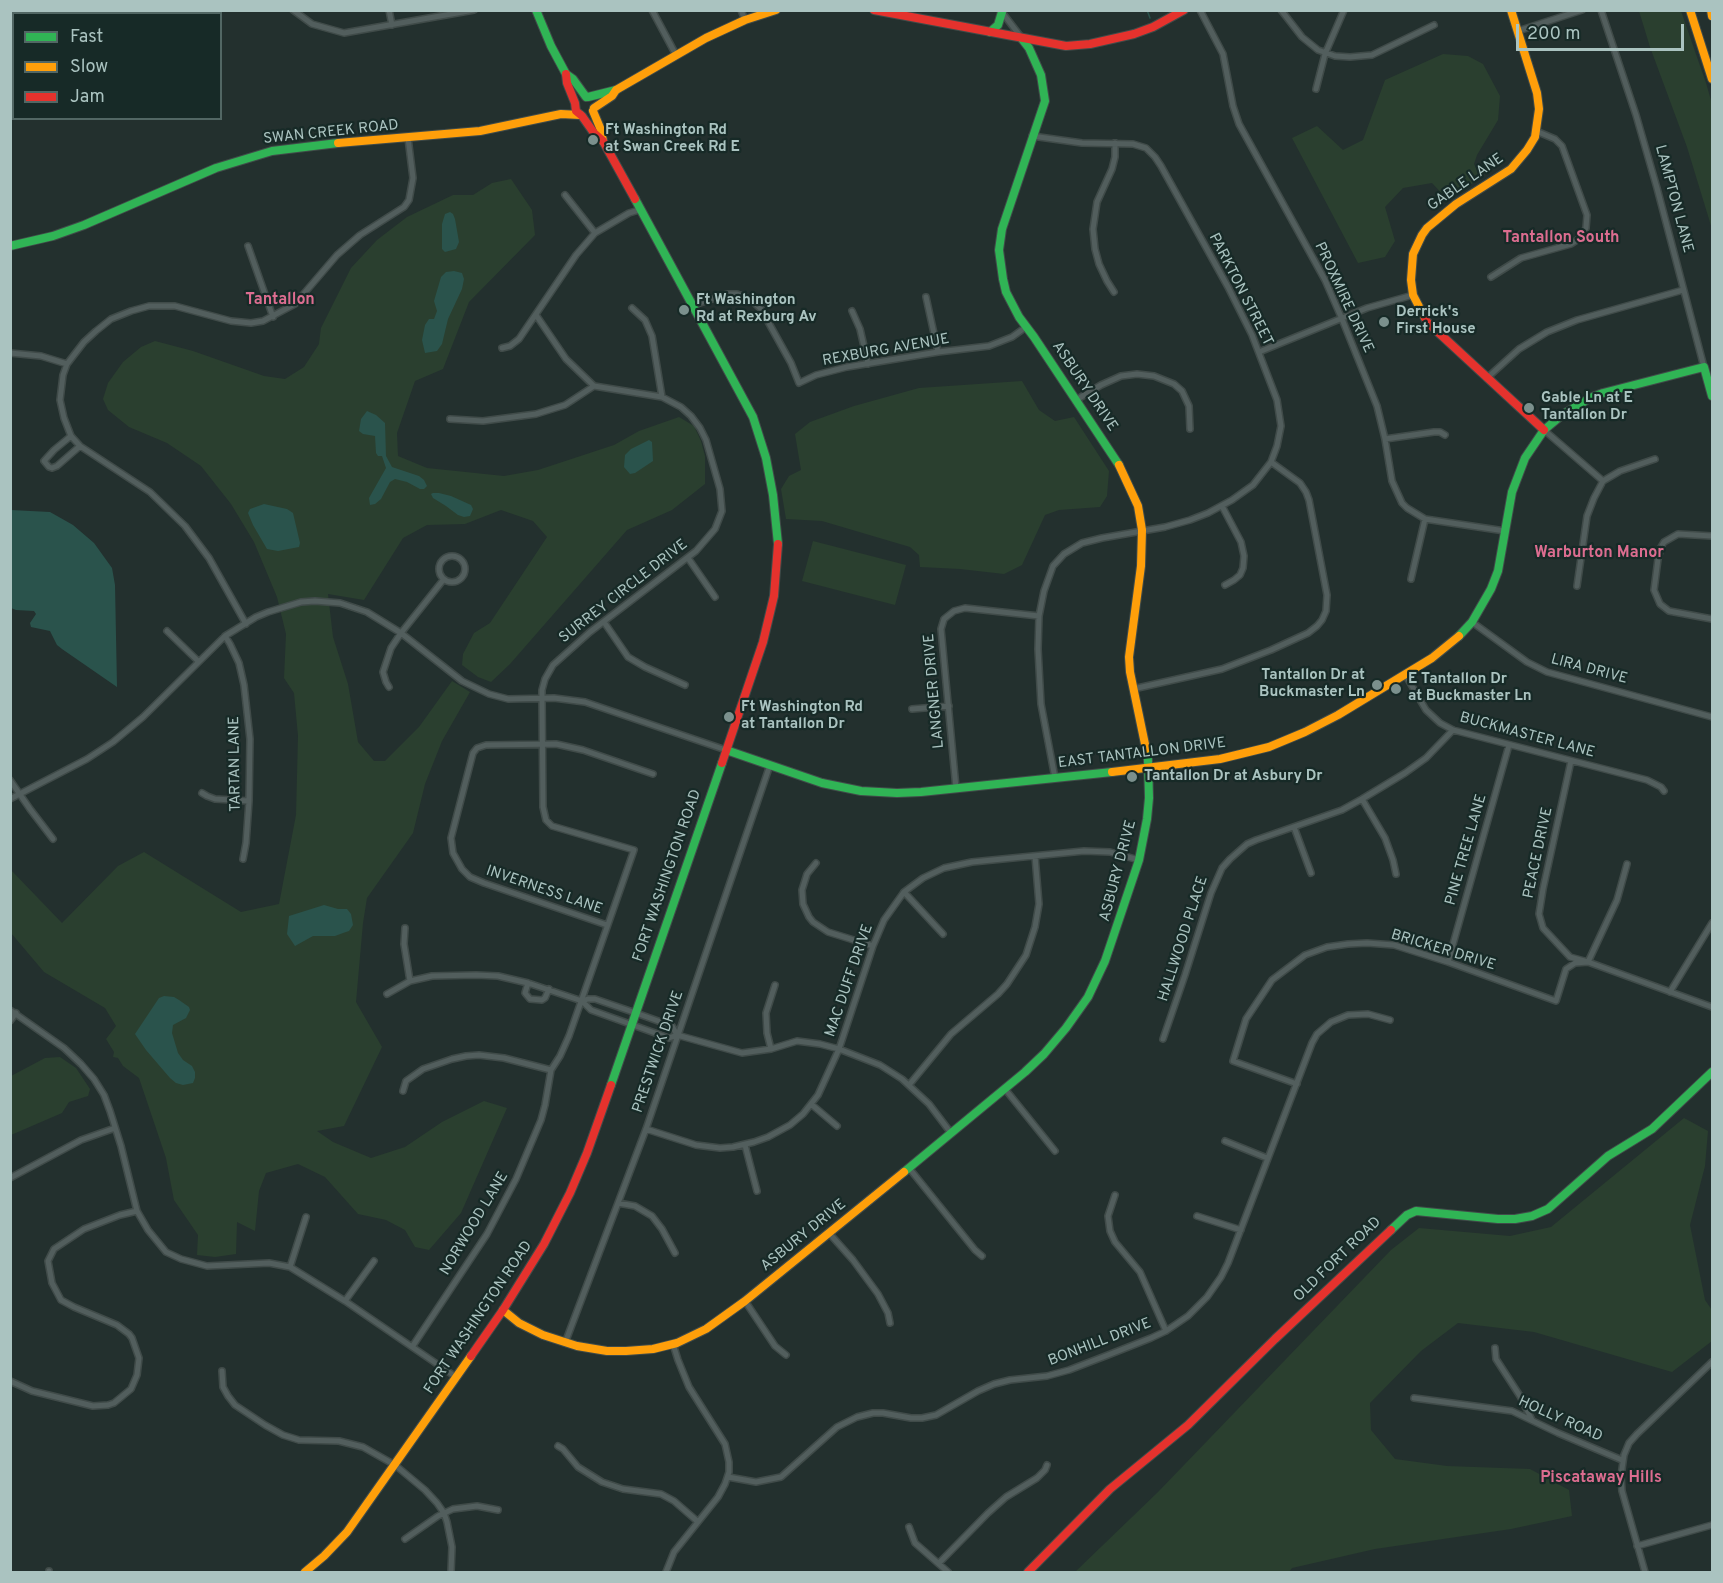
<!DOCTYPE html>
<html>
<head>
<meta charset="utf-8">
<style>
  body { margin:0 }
  #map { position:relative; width:1723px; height:1583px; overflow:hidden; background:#23302e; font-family:Overpass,sans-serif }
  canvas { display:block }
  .frame { position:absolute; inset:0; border:12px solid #aac3c0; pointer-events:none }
  .legend { position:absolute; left:12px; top:12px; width:210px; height:108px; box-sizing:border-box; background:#172a27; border:2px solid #526764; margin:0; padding:8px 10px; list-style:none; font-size:18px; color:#aac3c0 }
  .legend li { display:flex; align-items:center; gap:12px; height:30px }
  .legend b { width:30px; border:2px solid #526764 }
  .scale { position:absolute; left:1516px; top:24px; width:168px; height:27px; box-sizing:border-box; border:3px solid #aac3c0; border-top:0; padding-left:8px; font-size:18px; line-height:21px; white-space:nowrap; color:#aac3c0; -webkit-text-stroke:4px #172a27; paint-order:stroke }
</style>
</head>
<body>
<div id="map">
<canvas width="1723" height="1583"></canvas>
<div class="frame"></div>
<ul class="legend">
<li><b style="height:8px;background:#30b455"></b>Fast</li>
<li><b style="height:8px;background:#ff9f0a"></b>Slow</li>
<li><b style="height:8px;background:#e5322d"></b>Jam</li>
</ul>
<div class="scale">200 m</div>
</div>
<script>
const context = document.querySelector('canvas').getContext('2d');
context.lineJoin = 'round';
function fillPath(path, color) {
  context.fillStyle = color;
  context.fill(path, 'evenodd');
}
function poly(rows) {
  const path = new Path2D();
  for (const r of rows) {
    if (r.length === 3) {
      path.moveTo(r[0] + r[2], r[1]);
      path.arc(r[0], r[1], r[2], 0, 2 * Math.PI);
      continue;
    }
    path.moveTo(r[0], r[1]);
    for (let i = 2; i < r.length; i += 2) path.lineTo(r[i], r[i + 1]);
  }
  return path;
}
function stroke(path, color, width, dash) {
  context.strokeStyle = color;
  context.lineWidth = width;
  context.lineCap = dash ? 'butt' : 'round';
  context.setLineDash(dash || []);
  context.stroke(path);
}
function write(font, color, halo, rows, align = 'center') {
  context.font = font + ' Overpass,sans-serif';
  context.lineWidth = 4.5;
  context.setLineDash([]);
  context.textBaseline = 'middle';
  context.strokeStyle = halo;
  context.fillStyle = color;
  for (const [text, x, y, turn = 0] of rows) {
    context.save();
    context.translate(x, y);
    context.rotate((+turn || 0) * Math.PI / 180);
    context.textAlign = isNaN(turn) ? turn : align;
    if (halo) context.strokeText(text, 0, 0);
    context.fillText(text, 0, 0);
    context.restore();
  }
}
fillPath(poly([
  [1639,11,1681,11,1706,83,1712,104,1712,229,1687,147,1650,47],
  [1443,54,1468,56,1483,64,1500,96,1498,120,1477,155,1474,164,1481,178,1447,199,1432,183,1403,188,1385,207,1395,241,1385,257,1358,263,1292,138,1317,126,1343,150,1363,140,1385,80],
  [511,179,532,210,535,235,469,302,443,369,415,381,397,433,398,456,427,468,504,476,538,470,614,445,639,431,679,417,694,426,701,441,705,456,705,484,672,510,627,530,510,664,491,682,478,677,462,665,463,654,474,633,490,623,547,537,533,521,501,510,465,524,427,525,403,538,364,600,328,594,333,637,348,684,358,742,374,761,385,761,419,727,452,681,470,692,442,741,425,784,413,833,367,898,363,923,356,1002,382,1047,344,1126,317,1131,333,1142,371,1158,405,1147,442,1122,484,1101,507,1108,461,1213,429,1250,415,1247,405,1230,386,1220,358,1214,325,1177,298,1164,266,1173,259,1191,255,1231,237,1222,236,1254,215,1257,197,1255,198,1235,174,1200,166,1158,139,1078,123,1066,118,1058,113,1057,114,1052,106,1039,116,1026,105,1008,44,972,11,933,11,870,62,923,118,866,144,852,241,912,279,904,296,815,298,736,294,693,284,678,286,634,277,597,254,542,231,504,201,466,167,443,129,427,108,410,103,399,108,383,123,362,141,347,155,341,193,351,264,376,285,379,304,367,319,344,321,328,351,268,377,240,407,217,453,195,473,195,492,183],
  [1022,381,1039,410,1055,421,1074,417,1109,471,1107,496,1100,507,1059,510,1045,515,1022,565,1004,574,960,569,920,567,919,555,910,547,822,521,786,519,781,489,789,476,801,470,795,434,810,422,854,406,919,388],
  [813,541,906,565,895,605,802,581],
  [60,1057,76,1068,90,1089,88,1096,69,1102,62,1113,11,1135,11,1076,45,1058],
  [1684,1118,1708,1131,1705,1166,1690,1225,1705,1300,1712,1310,1712,1341,1672,1372,1534,1332,1458,1323,1421,1351,1370,1403,1371,1430,1395,1459,1447,1466,1530,1469,1569,1490,1572,1516,1511,1529,1375,1549,1292,1568,1289,1572,1075,1572,1158,1492,1391,1250,1419,1228,1510,1236,1551,1227]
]), '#2a3f2f');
fillPath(poly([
  [450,212,453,214,455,219,459,242,456,249,445,252,442,249,442,224,445,214],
  [454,271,462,273,464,279,462,289,448,319,442,344,437,351,425,353,422,340,425,325,429,319,434,319,437,311,434,301,441,277,446,272],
  [367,411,376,415,385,423,386,456,392,467,419,476,424,480,427,486,424,489,420,489,407,482,395,479,390,482,381,499,375,504,370,505,369,498,386,468,382,456,378,456,376,453,375,436,363,434,359,431,361,419],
  [649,440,652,442,653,461,635,473,630,474,624,467,625,455,631,449],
  [433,493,439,493,451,496,471,505,473,509,470,516,464,517,458,515,446,506,433,498,431,494],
  [264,504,287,509,293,513,300,543,299,547,278,551,267,549,253,525,248,513,250,509],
  [11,510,50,512,73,525,94,543,112,568,115,585,117,687,62,649,57,645,50,631,31,627,30,623,36,614,34,611,16,610,11,608],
  [324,905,338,909,347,909,351,914,353,925,349,931,343,933,335,936,313,936,295,946,287,934,289,916],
  [164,996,174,997,179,1000,189,1007,190,1010,186,1018,173,1025,172,1033,178,1053,183,1060,192,1066,195,1072,195,1078,193,1083,183,1085,176,1083,170,1078,146,1050,135,1034,159,998]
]), '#2a534c');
stroke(poly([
  [1147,10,1150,18]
]), '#2a534c', 1.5);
const street = poly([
  [293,10,312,24,344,33,474,10],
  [389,10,392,25],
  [652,10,676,55],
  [741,10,745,20],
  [1200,10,1223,54,1233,106,1239,124,1325,280,1342,319,1377,406,1385,439,1392,481,1402,503,1407,508,1425,519,1505,531],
  [1281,10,1302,37,1318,50,1335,56,1350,57,1372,55,1434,25],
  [1601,10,1636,115,1657,188,1704,367],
  [1001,11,1021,37],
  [32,14,34,10],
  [1518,31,1582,10],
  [10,87,14,86],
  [1316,89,1325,54,1344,10],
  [1032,136,1082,143,1133,144,1146,148,1155,157,1161,166,1228,287,1252,335,1277,400,1281,426,1277,446,1271,462,1253,485,1232,500,1208,513,1190,520,1165,527,1102,538,1082,543,1064,554,1053,566,1044,591,1039,616,1038,649,1041,704,1055,778],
  [565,195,595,233],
  [248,246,273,317],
  [1491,277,1521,258,1571,244,1580,238,1586,228,1587,215,1562,146,1555,139,1536,131],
  [1114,292,1107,281,1099,264,1095,249,1093,229,1097,202,1112,169,1115,157,1115,143],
  [926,297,938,352],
  [691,306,727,294,737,294,750,299,761,309,791,363,799,383,816,375,847,367,938,352,989,346,1012,337,1026,327],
  [632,308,645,320,652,336,662,397],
  [852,311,860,329,868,364],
  [502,348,510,346,519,339,576,255,595,233,629,213,639,210],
  [1259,352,1367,308,1413,295],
  [10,353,41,356,67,364],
  [1487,378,1519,349,1547,332,1577,320,1683,290],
  [1076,400,1101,385,1121,376,1137,374,1154,376,1174,384,1182,391,1189,406,1190,429],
  [450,419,483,421,536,414,565,405,594,386],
  [1544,430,1603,481],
  [71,436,54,450,44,461,49,467,52,468,57,466,80,446],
  [1385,439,1434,432,1440,432,1445,435],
  [1222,506,1241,542,1244,556,1243,568,1240,575,1234,580,1225,585],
  [1712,536,1678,534,1664,542,1661,547,1658,559,1654,590,1660,604,1669,611,1712,619],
  [452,569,13],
  [688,558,715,597],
  [1411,579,1425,519],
  [1577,586,1587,516,1594,498,1603,481,1620,471,1655,459],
  [604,622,628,657,645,667,685,685],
  [1472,622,1527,662,1547,672,1712,717],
  [246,624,209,558,185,526,150,492,80,446,71,436,64,418,60,400,63,375,67,364,84,342,96,331,111,319,131,311,149,306,175,306,231,321,251,323,263,321,295,304,337,255,360,235,404,207,409,200,413,178,408,138],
  [167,631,198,661],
  [225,636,230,644,239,663,244,685,250,739,249,801,246,843,243,859],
  [1405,674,1426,710,1440,723,1453,730,1647,780,1661,787,1664,791],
  [389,687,386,682,383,672,391,648,401,633,444,579],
  [1133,689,1222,669,1271,650,1308,633,1317,626,1322,620,1326,611,1327,595,1309,500,1306,492,1300,483,1271,462],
  [912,709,949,706],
  [1571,761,1543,889,1539,914,1543,928,1570,957,1588,962,1617,900,1627,864],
  [10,780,30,809,53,839],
  [956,788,941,629,944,619,954,611,965,608,1039,616],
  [202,793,207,796,215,799,249,801],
  [10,799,87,759,113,742,143,717,225,636,256,617,268,612,301,602,315,601,340,603,367,612,401,633,462,681,489,694,508,699,554,698,585,702,726,750],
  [1362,799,1385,838,1393,860,1396,874],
  [1294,827,1311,873],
  [816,863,807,874,802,890,803,904,809,917,813,922,828,932,873,946],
  [904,892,943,934],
  [607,925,484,883,470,877,462,869,453,853,451,838,473,753,477,748,486,745,556,744,583,750,653,774],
  [405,928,404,944,410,981],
  [1448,962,1509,745],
  [528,983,525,993,530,999,542,1000,545,998,549,989],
  [1670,992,1712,923],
  [387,994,410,981,432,976,476,975,498,976,528,983,582,1001,591,1010,669,1038,677,1035],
  [582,1001,588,999,595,999,636,1013,672,1026,677,1035],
  [10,1010,64,1048,81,1064,94,1079,104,1095,110,1111,121,1146,137,1211,148,1230,166,1252,181,1259,207,1266,269,1263,290,1267,345,1301,456,1377],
  [10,1021,16,1013],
  [677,1035,742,1053,771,1049,797,1041,820,1044,839,1049,880,1065,902,1079,929,1104,951,1133],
  [1163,1039,1185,975,1211,893,1222,868,1230,859,1247,844,1256,840,1342,810,1362,799,1405,773,1426,758,1453,730],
  [771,1049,767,1033,766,1013,775,985],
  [1297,1084,1233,1061,1246,1019,1272,980,1305,955,1327,947,1348,944,1367,943,1394,945,1448,962,1556,1001,1566,969,1575,963,1588,962,1712,1007],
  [909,1085,951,1034,998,994,1007,984,1026,955,1035,927,1039,904,1035,856],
  [1005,1089,1055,1151],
  [403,1091,406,1081,423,1069,452,1059,466,1056,479,1055,504,1058,551,1070],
  [811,1104,837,1126],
  [646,1129,696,1145,720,1148,733,1147,754,1142,768,1137,790,1125,803,1114,818,1095,839,1049,873,946,884,920,904,892,923,878,944,868,972,862,1084,851,1110,852,1139,860],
  [1225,1141,1267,1158],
  [745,1145,757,1191],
  [909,1168,975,1250,982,1256],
  [10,1178,81,1140,115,1128],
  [1115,1195,1108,1216,1110,1231,1115,1242,1140,1272,1166,1331],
  [618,1203,635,1206,652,1216,662,1229,675,1253],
  [1197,1216,1241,1230],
  [829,1233,853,1260,878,1294,888,1313,890,1323],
  [290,1267,306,1217],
  [345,1301,374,1261],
  [745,1301,775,1346,786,1355],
  [565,1343,646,1129,770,765],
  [412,1347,487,1234,516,1179,541,1120,545,1105,551,1070,560,1056,569,1036,634,850,552,826,546,820,543,807,542,698,542,690,545,679,553,665,590,632,696,551,715,529,722,511,720,489,706,440,700,428,691,416,681,407,662,397,594,386,566,359,536,315],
  [1495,1348,1496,1359,1520,1396,1532,1420],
  [222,1371,223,1387,228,1396,235,1405,265,1425,283,1435,299,1440,339,1441,363,1447,395,1465,425,1490,437,1503,444,1513,447,1522,452,1547,451,1572],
  [10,1381,32,1391,93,1406,108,1405,114,1403,131,1389,137,1375,139,1358,132,1338,129,1334,117,1325,74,1307,61,1300,52,1283,48,1261,54,1249,84,1229,120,1215,137,1211],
  [1414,1398,1512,1411,1558,1433,1622,1460],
  [558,1446,563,1449,578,1467,602,1482,623,1489,661,1494,674,1501,697,1521],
  [728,1477,756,1482,781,1477,837,1427,857,1417,873,1413,883,1413,911,1418,922,1418,936,1415,978,1391,994,1384,1010,1380,1047,1376,1069,1370,1108,1355,1151,1338,1166,1331,1188,1316,1207,1297,1221,1277,1228,1263,1312,1043,1317,1034,1331,1022,1348,1015,1368,1014,1390,1020],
  [909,1527,915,1543,948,1572],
  [405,1539,438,1516,453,1509,477,1506,498,1510],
  [1637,1546,1712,1525],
  [939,1563,988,1513,1006,1497,1037,1478,1045,1470,1047,1465],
  [49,1571,49,1572],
  [666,1572,674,1552,718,1497,725,1484,729,1472,729,1462,725,1444,689,1387,678,1360,673,1344],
  [1645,1572,1622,1491,1621,1476,1624,1455,1629,1443,1637,1434,1712,1362]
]);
const fast = poly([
  [536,10,551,46,566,74,573,79,586,97],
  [990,32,998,25,1002,12],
  [1022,39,1029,48,1041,75,1045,101,1002,229,999,250,1003,279,1006,292,1019,317,1034,337,1119,465],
  [588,97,616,90],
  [635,199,753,417,766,458,773,495,778,544],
  [10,246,53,236,84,225,216,168,272,151,338,143],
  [1459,636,1472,622,1491,589,1498,571,1512,492,1525,458,1544,430,1562,415,1590,398,1603,393,1704,367,1712,396],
  [726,750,822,783,861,791,897,793,921,792,1112,772],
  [611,1085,722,763],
  [904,1172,1025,1072,1044,1054,1066,1028,1088,997,1105,961,1139,860,1147,819,1149,798,1148,760,1146,749],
  [1391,1230,1407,1215,1416,1211,1498,1219,1515,1219,1532,1216,1548,1209,1608,1156,1652,1129,1712,1072]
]);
const slow = poly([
  [1690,10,1712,79],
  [1711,10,1712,16],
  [594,108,612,96,616,90,706,38,745,20,776,10],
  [593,111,601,130,603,141],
  [338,143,480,131,561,114,580,115],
  [1425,318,1413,295,1411,280,1413,254,1422,235,1427,228,1456,204,1511,169,1527,150,1535,137,1539,109,1537,93,1511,10],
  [1119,465,1138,506,1142,530,1141,566,1129,657,1130,672,1146,749],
  [1112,772,1220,759,1269,747,1305,732,1338,715,1432,658,1459,636],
  [503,1310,519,1323,543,1335,577,1346,607,1351,626,1351,653,1349,677,1343,706,1329,745,1301,904,1172],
  [305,1572,324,1556,347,1532,471,1356]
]);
const jam = poly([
  [874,10,1066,46,1090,44,1134,34,1153,27,1184,10],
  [566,74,567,83,575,103,576,111,582,116,594,133,603,141,635,199],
  [1425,318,1427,322,1544,430],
  [722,763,763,642,774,596,778,544],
  [471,1356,503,1310,544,1244,570,1193,587,1153,611,1085],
  [1028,1572,1110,1489,1188,1425,1275,1339,1391,1230]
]);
stroke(street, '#404b49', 8);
stroke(fast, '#404b49', 10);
stroke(slow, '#404b49', 10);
stroke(jam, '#404b49', 10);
stroke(street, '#525e5d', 5);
stroke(fast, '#30b455', 8);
stroke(slow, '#ff9f0a', 8);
stroke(jam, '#e5322d', 8);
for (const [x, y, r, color] of [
  [593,140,6,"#7b908d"],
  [684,310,6,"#7b908d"],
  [1384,322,6,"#7b908d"],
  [1529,408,6,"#7b908d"],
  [1377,685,6,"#7b908d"],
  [1396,689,6,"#7b908d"],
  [729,717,6,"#7b908d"],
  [1132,777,6,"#7b908d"]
]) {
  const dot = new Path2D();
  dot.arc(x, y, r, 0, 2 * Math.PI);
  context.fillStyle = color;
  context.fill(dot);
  stroke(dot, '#172a27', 2);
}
write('bold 15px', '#aac3c0', '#172a27', [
  ["Ft Washington Rd",605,131],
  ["at Swan Creek Rd E",605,148],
  ["Ft Washington",696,301],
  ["Rd at Rexburg Av",696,318],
  ["Derrick's",1396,313],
  ["First House",1396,330],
  ["Gable Ln at E",1541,399],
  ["Tantallon Dr",1541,416],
  ["Tantallon Dr at",1365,676,"right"],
  ["Buckmaster Ln",1365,693,"right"],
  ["E Tantallon Dr",1408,680],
  ["at Buckmaster Ln",1408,697],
  ["Ft Washington Rd",741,708],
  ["at Tantallon Dr",741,725],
  ["Tantallon Dr at Asbury Dr",1144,777]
], 'left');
write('15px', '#aac3c0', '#172a27', [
  ["SWAN CREEK ROAD",331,133,-6],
  ["GABLE LANE",1466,183,-35],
  ["LAMPTON LANE",1673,199,75],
  ["PARKTON STREET",1240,290,63],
  ["PROXMIRE DRIVE",1343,298,65],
  ["REXBURG AVENUE",886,351,-10],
  ["ASBURY DRIVE",1084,387,56],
  ["SURREY CIRCLE DRIVE",624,592,-38],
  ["LIRA DRIVE",1589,670,15],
  ["LANGNER DRIVE",935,691,-95],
  ["BUCKMASTER LANE",1527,736,15],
  ["EAST TANTALLON DRIVE",1142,754,-7],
  ["TARTAN LANE",236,764,-91],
  ["PINE TREE LANE",1467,850,-74],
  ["PEACE DRIVE",1539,853,-78],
  ["ASBURY DRIVE",1119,871,-75],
  ["FORT WASHINGTON ROAD",668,876,-71],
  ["INVERNESS LANE",544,891,19],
  ["HALLWOOD PLACE",1184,939,-72],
  ["BRICKER DRIVE",1443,951,17],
  ["MAC DUFF DRIVE",850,981,-71],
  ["PRESTWICK DRIVE",659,1052,-71],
  ["NORWOOD LANE",475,1224,-59],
  ["ASBURY DRIVE",804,1236,-39],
  ["OLD FORT ROAD",1338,1260,-44],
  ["FORT WASHINGTON ROAD",479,1318,-56],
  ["BONHILL DRIVE",1100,1343,-21],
  ["HOLLY ROAD",1560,1420,24]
]);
write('bold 16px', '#dc6d90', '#172a27', [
  ["Tantallon South",1561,239],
  ["Tantallon",280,301],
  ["Warburton Manor",1599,554],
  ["Piscataway Hills",1601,1479]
]);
</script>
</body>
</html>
